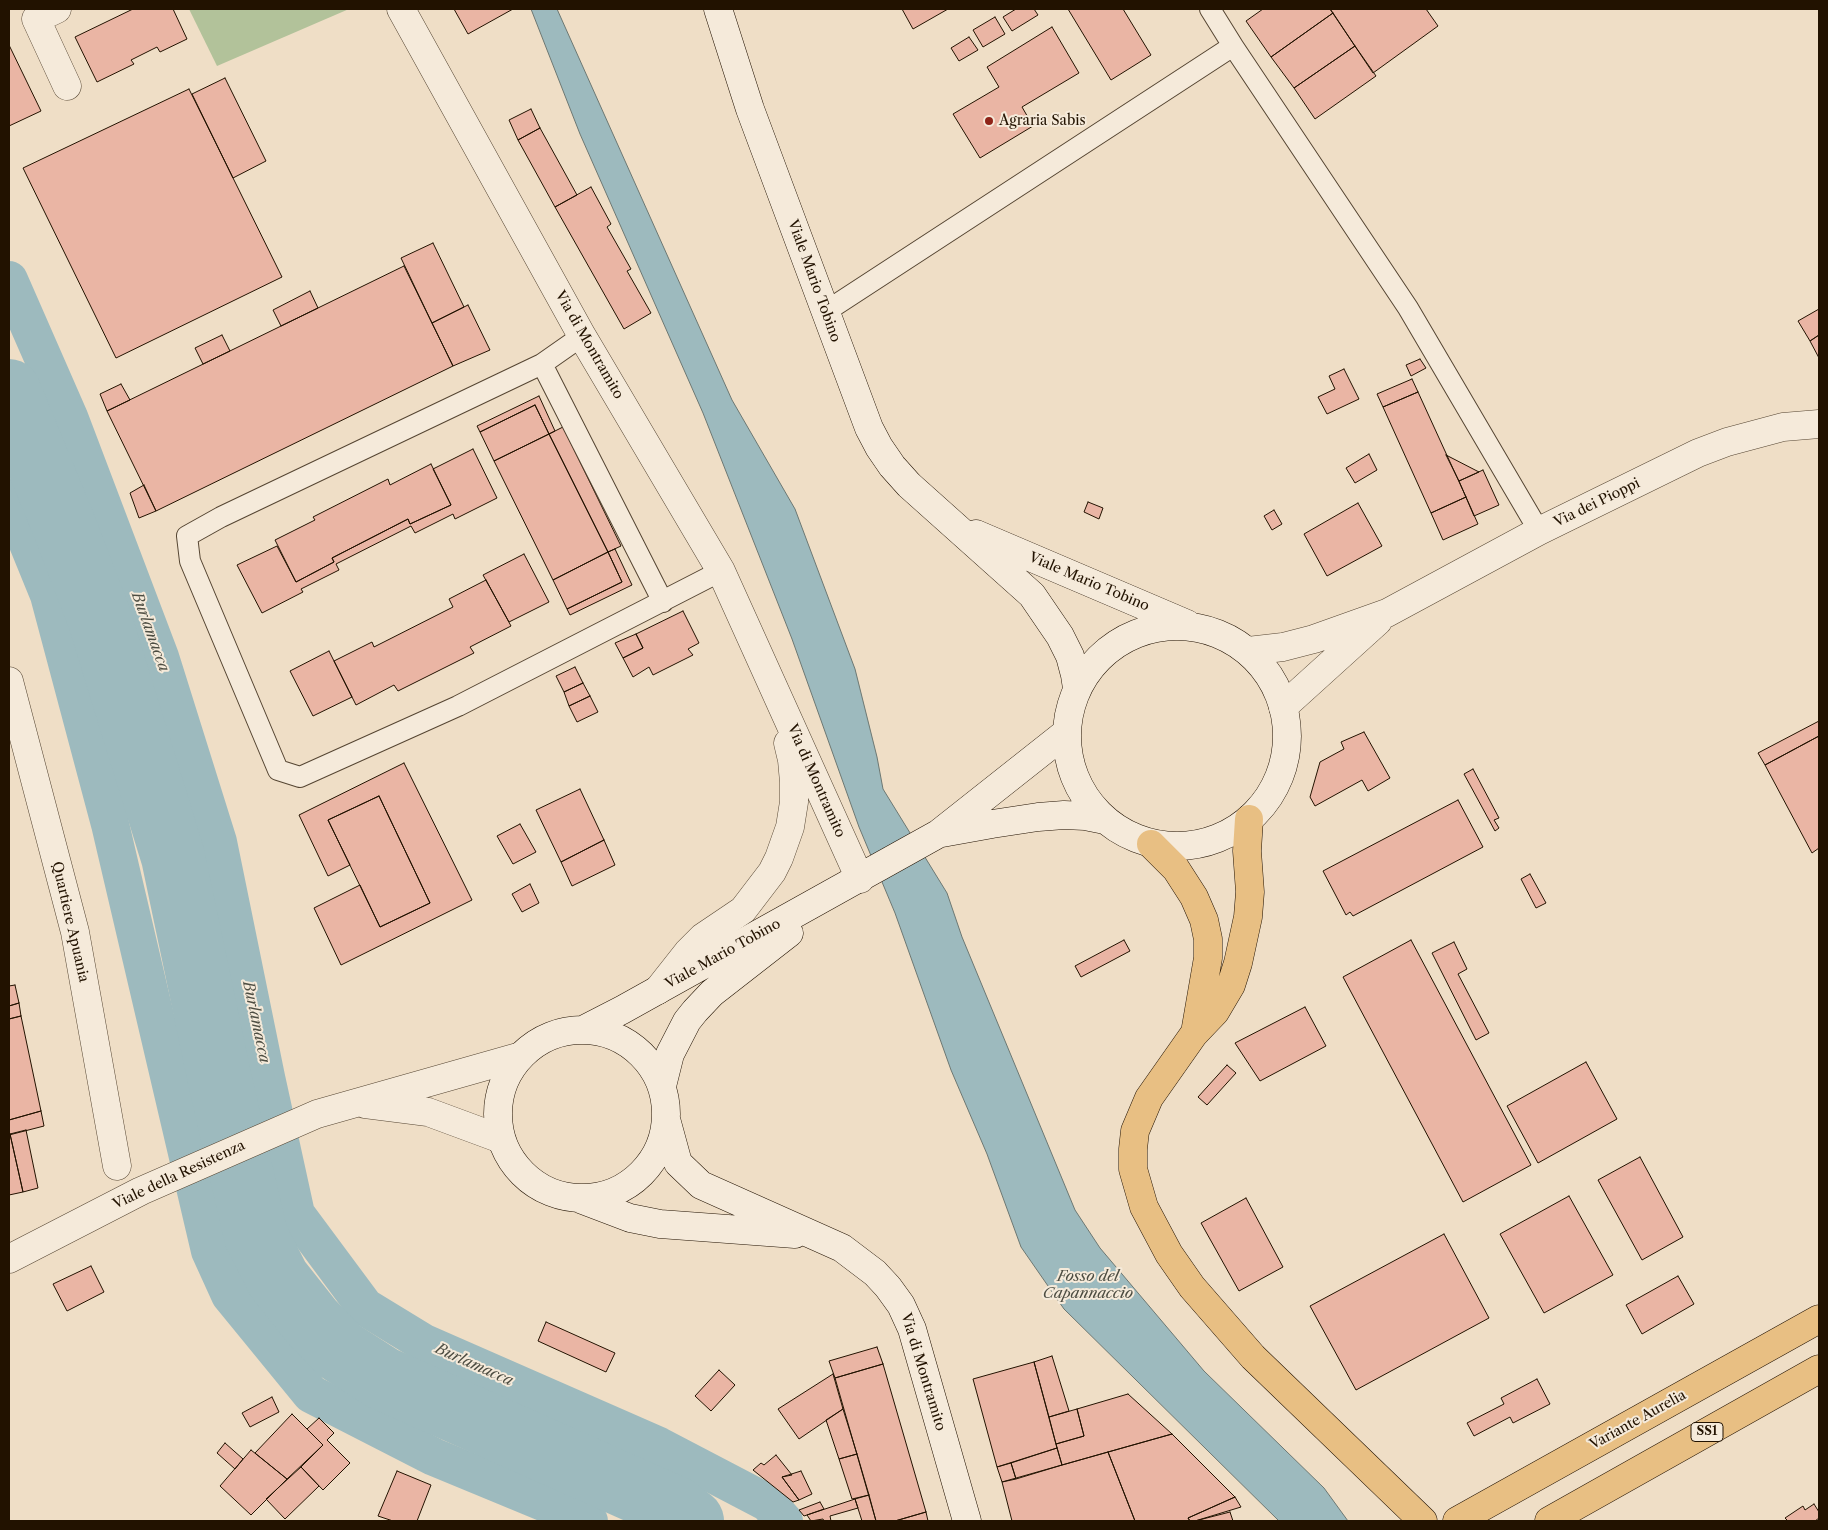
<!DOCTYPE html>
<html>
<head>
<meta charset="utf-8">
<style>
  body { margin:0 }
  #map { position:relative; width:1828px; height:1530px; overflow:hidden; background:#efdec6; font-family:"Libre Caslon Text",serif }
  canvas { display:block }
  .frame { position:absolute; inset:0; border:10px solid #221200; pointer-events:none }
</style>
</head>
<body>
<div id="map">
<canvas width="1828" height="1530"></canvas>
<div class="frame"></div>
</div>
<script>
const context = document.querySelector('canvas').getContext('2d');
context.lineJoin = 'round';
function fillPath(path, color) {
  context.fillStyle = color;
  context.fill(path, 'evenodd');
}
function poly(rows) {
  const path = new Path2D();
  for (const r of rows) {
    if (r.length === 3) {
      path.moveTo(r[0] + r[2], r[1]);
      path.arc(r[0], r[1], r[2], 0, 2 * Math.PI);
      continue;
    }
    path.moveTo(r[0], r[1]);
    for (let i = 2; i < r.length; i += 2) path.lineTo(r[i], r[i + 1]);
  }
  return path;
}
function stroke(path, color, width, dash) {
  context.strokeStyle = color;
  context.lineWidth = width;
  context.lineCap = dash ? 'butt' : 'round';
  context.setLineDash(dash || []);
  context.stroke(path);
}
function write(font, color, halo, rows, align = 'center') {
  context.font = font + ' "Libre Caslon Text",serif';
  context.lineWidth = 4;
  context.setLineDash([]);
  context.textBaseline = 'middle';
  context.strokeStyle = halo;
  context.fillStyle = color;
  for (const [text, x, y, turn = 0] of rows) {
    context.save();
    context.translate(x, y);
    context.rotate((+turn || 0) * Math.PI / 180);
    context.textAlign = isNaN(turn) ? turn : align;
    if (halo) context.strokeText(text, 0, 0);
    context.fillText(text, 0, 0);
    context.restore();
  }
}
fillPath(poly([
  [189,9,349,9,217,66]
]), '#b2c29a');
const water = poly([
  [531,9,557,9,732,400,795,509,855,669,877,757,883,789,947,893,962,937,1075,1210,1100,1248,1204,1371,1324,1488,1348,1521,1279,1521,1064,1309,1021,1247,987,1154,951,1070,895,913,859,827,792,639,703,413,580,134,531,9]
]);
fillPath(water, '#9dbabe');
stroke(water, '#6c7772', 1);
stroke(poly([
  [9,280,69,417,160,657,218,842,266,1077,296,1214,365,1307,424,1343,659,1446,768,1503,784,1521],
  [9,497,49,595,110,824,210,1251,230,1295,311,1394,434,1457,589,1521]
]), '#9dbabe', 38);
stroke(poly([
  [9,391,65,528,100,620,173,857,221,1085,256,1236,278,1279,312,1322,340,1351,382,1378,675,1508,692,1521]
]), '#9dbabe', 64);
const building = poly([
  [133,9,173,9,187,39,160,52,157,47,131,60,134,64,97,82,75,37,133,9],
  [454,9,513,9,468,34,454,9],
  [902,9,948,9,913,29,902,9],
  [1016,9,1034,9,1038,15,1012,31,1003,17,1016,9],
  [1068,9,1123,9,1151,55,1111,80,1068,9],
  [1263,9,1330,9,1333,13,1271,57,1246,21,1263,9],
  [1330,9,1426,9,1438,26,1373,73,1330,9],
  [1333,13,1355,46,1294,88,1271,57,1333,13],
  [995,17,1005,34,983,47,973,30,995,17],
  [1052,27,1079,73,1022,107,1033,126,980,158,953,114,999,87,987,67,1052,27],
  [969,37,978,50,959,61,951,48,969,37],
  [9,45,41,111,9,126,9,45],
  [1355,46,1376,76,1315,119,1294,88,1355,46],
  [225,78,266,161,233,178,192,94,225,78],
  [189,89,282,277,116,358,23,168,189,89],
  [531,109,540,128,518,140,509,120,531,109],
  [540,128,577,195,555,207,518,140,540,128],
  [591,187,611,224,607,227,631,269,627,271,651,313,624,329,555,207,591,187],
  [433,243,464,307,432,323,401,258,433,243],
  [404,266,453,366,156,511,107,411,404,266],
  [310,291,318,308,281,326,273,310,310,291],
  [468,305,490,350,453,366,432,323,468,305],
  [1819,309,1819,335,1810,341,1798,321,1819,309],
  [222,335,230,351,203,364,195,348,222,335],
  [1819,335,1819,358,1810,341,1819,335],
  [1420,359,1426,368,1411,376,1406,365,1420,359],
  [1344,369,1359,399,1327,414,1318,397,1335,389,1329,376,1344,369],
  [1412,379,1418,392,1383,407,1377,394,1412,379],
  [121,384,130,400,107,411,100,394,121,384],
  [1418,392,1466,497,1431,513,1383,407,1418,392],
  [539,396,555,431,549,434,535,405,480,432,477,426,539,396],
  [535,405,549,434,494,461,480,432,535,405],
  [563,427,621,546,608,552,549,434,563,427],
  [549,434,608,552,553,580,494,461,549,434],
  [473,449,497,498,455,519,453,514,415,533,411,526,336,564,339,570,301,589,303,592,262,613,237,565,277,546,296,582,334,562,332,558,408,519,410,524,451,505,433,469,473,449],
  [1369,454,1377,470,1355,483,1346,468,1369,454],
  [1446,455,1479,472,1459,481,1446,455],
  [431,464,451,505,410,524,408,519,332,558,334,562,296,582,275,540,315,520,313,517,388,479,390,485,431,464],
  [1483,470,1499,505,1474,516,1459,481,1483,470],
  [144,485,156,511,139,518,130,493,144,485],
  [1466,497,1478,524,1443,540,1431,513,1466,497],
  [1088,502,1103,508,1099,519,1084,512,1088,502],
  [1358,503,1382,546,1327,576,1304,534,1358,503],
  [1274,510,1282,524,1272,530,1264,516,1274,510],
  [615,549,632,585,570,615,567,609,622,582,608,552,615,549],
  [608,552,622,582,567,609,553,580,608,552],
  [524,554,549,602,509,622,483,575,524,554],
  [486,580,511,626,470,647,474,653,398,691,394,685,356,705,334,661,372,642,374,647,453,607,449,599,486,580],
  [683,611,699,643,688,649,693,655,653,675,649,667,633,677,623,658,643,648,636,634,683,611],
  [636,634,643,648,623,658,615,643,636,634],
  [329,651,352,697,313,716,290,671,329,651],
  [575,667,583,683,564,692,556,676,575,667],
  [583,683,590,696,569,706,564,692,583,683],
  [590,696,598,712,577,722,569,706,590,696],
  [1819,721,1819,736,1765,765,1758,753,1819,721],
  [1364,732,1390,778,1368,791,1362,780,1315,806,1310,797,1320,762,1344,749,1341,742,1364,732],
  [1819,736,1819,848,1812,853,1765,765,1819,736],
  [404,763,472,900,341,965,314,908,360,885,380,927,430,903,379,796,328,820,350,865,328,876,299,815,404,763],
  [1473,769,1499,818,1494,820,1499,828,1495,831,1464,774,1473,769],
  [580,789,604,840,561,862,536,810,580,789],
  [379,796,430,903,380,927,328,820,379,796],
  [1458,800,1483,847,1353,916,1350,912,1346,915,1323,871,1458,800],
  [520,824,536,852,513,864,497,836,520,824],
  [604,840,615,865,572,886,561,862,604,840],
  [1530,874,1546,903,1536,908,1521,879,1530,874],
  [530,884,539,903,522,912,512,894,530,884],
  [1124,940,1130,951,1081,977,1075,966,1124,940],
  [1411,940,1531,1165,1463,1202,1343,977,1411,940],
  [1454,942,1467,969,1458,974,1489,1033,1476,1040,1432,953,1454,942],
  [15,985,19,1003,9,1006,9,986,15,985],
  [19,1003,21,1016,9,1019,9,1006,19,1003],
  [1305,1007,1326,1046,1260,1081,1235,1043,1305,1007],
  [21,1016,41,1111,9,1120,9,1019,21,1016],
  [1586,1062,1617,1119,1538,1163,1507,1106,1586,1062],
  [1227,1065,1236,1073,1207,1105,1198,1097,1227,1065],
  [41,1111,44,1126,9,1135,9,1120,41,1111],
  [26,1130,38,1188,23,1192,10,1134,26,1130],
  [10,1134,23,1192,9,1195,9,1135,10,1134],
  [1640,1157,1683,1237,1642,1260,1598,1180,1640,1157],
  [1569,1196,1613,1275,1544,1313,1500,1234,1569,1196],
  [1246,1198,1283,1267,1239,1291,1201,1223,1246,1198],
  [1444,1234,1489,1318,1356,1390,1310,1306,1444,1234],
  [91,1266,104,1292,67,1311,53,1284,91,1266],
  [1678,1276,1694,1304,1642,1334,1626,1305,1678,1276],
  [546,1322,615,1353,606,1372,538,1341,546,1322],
  [877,1347,883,1364,835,1378,829,1361,877,1347],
  [1052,1356,1069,1411,1049,1417,1034,1362,1052,1356],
  [1034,1362,1057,1448,997,1467,973,1379,1034,1362],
  [883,1364,926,1512,895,1521,876,1521,835,1378,883,1364],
  [719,1370,735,1385,711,1411,695,1396,719,1370],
  [833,1374,843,1409,799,1439,778,1409,833,1374],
  [1537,1379,1550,1404,1513,1423,1510,1417,1474,1436,1467,1423,1504,1404,1501,1398,1537,1379],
  [1128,1394,1172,1434,1062,1465,1056,1444,1084,1436,1077,1409,1128,1394],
  [272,1397,279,1412,250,1427,242,1413,272,1397],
  [843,1409,857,1454,839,1459,826,1420,843,1409],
  [1077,1409,1084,1436,1056,1444,1049,1417,1077,1409],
  [292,1414,323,1445,287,1479,255,1453,292,1414],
  [319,1418,334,1433,327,1440,350,1463,323,1490,301,1467,323,1445,307,1429,319,1418],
  [1172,1434,1235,1497,1188,1518,1190,1521,1135,1521,1108,1452,1172,1434],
  [225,1443,243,1459,235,1469,217,1453,225,1443],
  [1057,1448,1062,1465,1016,1479,1011,1463,1057,1448],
  [251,1450,287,1479,251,1515,220,1486,251,1450],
  [1108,1452,1135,1521,1012,1521,1002,1482,1108,1452],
  [857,1454,869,1495,852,1499,839,1459,857,1454],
  [776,1455,792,1475,782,1477,799,1500,793,1502,753,1470,761,1463,764,1465,776,1455],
  [1011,1463,1016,1479,1002,1482,997,1467,1011,1463],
  [301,1467,319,1486,285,1519,266,1499,301,1467],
  [397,1471,431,1485,417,1521,393,1521,378,1516,397,1471],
  [801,1471,812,1494,799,1500,782,1477,801,1471],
  [869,1495,876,1521,862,1521,855,1499,869,1495],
  [1235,1497,1241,1507,1195,1521,1190,1521,1188,1518,1235,1497],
  [855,1499,858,1508,830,1516,831,1521,824,1521,823,1519,811,1521,807,1515,855,1499],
  [820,1502,824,1509,804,1516,799,1510,820,1502],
  [1814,1504,1819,1512,1819,1518,1815,1521,1788,1521,1785,1518,1803,1506,1805,1510,1814,1504],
  [926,1512,928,1521,895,1521,926,1512],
  [1230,1512,1233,1521,1195,1521,1230,1512]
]);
fillPath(building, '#eab5a4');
stroke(building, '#221200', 1);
const service = poly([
  [1210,9,1233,46],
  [825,312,1233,46,1408,308,1539,531],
  [582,336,542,364,221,517,187,536,190,561,278,770,300,777,458,706,721,571],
  [542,364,663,602]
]);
const minor = poly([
  [57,9,36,19,67,86],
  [401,9,582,336,721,571,860,879],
  [9,681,75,932,117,1166],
  [658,990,688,952,703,937,743,910,772,872,779,858,790,827,794,802,794,782,792,760,788,743],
  [365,1104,428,1112,501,1139],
  [9,1259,141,1191,317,1114,518,1057]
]);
const tertiary = poly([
  [1248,651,1283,647,1314,639,1387,613,1539,531,1698,453,1727,442,1783,427,1819,424],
  [1283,707,1378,621]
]);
const secondary = poly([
  [718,9,750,109,869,428,879,447,892,466,909,485,1032,595,1060,636,1070,656,1075,675,1077,688],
  [976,534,1187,624],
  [1177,736,110],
  [942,833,992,824,1038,817,1064,815,1085,816,1105,820],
  [585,1029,622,1010,938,834,1067,732],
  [582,1114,84],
  [662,1086,670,1054,687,1021,695,1011,712,993,789,933],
  [666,1119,678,1163,701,1185,842,1248,875,1273,888,1287,901,1305,912,1329,967,1521],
  [580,1199,630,1218,660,1224,795,1234]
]);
const trunk = poly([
  [1249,819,1247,851,1250,892,1248,917,1238,963,1231,985,1215,1012,1194,1034,1149,1098,1135,1131,1133,1149,1133,1169,1144,1207,1169,1254,1192,1287,1253,1357,1423,1521],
  [1151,844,1176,869,1194,897,1204,920,1208,939,1208,958,1195,1033],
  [1457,1521,1819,1319],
  [1549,1521,1819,1369]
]);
stroke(service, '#554532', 22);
stroke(minor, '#554532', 29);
stroke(tertiary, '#554532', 29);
stroke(secondary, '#221200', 29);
stroke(trunk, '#221200', 29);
stroke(service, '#f5eada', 20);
stroke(minor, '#f5eada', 28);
stroke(tertiary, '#f5eada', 28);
stroke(secondary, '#f5eada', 28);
stroke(trunk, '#e8bf83', 28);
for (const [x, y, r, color] of [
  [989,121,5,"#8f2418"]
]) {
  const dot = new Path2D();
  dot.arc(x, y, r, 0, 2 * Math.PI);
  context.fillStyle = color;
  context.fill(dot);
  stroke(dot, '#f5eada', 2);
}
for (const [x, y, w] of [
  [1707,1432,32]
]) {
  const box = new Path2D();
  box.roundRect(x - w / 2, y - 9.5, w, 19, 4);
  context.fillStyle = '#f5eada';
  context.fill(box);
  stroke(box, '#221200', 1);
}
write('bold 12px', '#221200', null, [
  ["SS1",1707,1432]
]);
write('14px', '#221200', '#f5eada', [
  ["Agraria Sabis",999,121]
], 'left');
write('14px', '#221200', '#f5eada', [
  ["Viale Mario Tobino",814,281,70],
  ["Via di Montramito",589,345,60],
  ["Via dei Pioppi",1597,503,-26],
  ["Viale Mario Tobino",1089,582,23],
  ["Via di Montramito",816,781,66],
  ["Quartiere Apuania",70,922,77],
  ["Viale Mario Tobino",723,954,-29],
  ["Viale della Resistenza",179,1175,-25],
  ["Via di Montramito",923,1372,73],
  ["Variante Aurelia",1638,1420,-29]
]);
write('italic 15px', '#4d4d42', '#f5eada', [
  ["Burlamacca",150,632,70],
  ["Burlamacca",256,1022,78],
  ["Fosso del",1088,1277],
  ["Capannaccio",1088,1294],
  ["Burlamacca",474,1365,24]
]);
</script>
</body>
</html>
